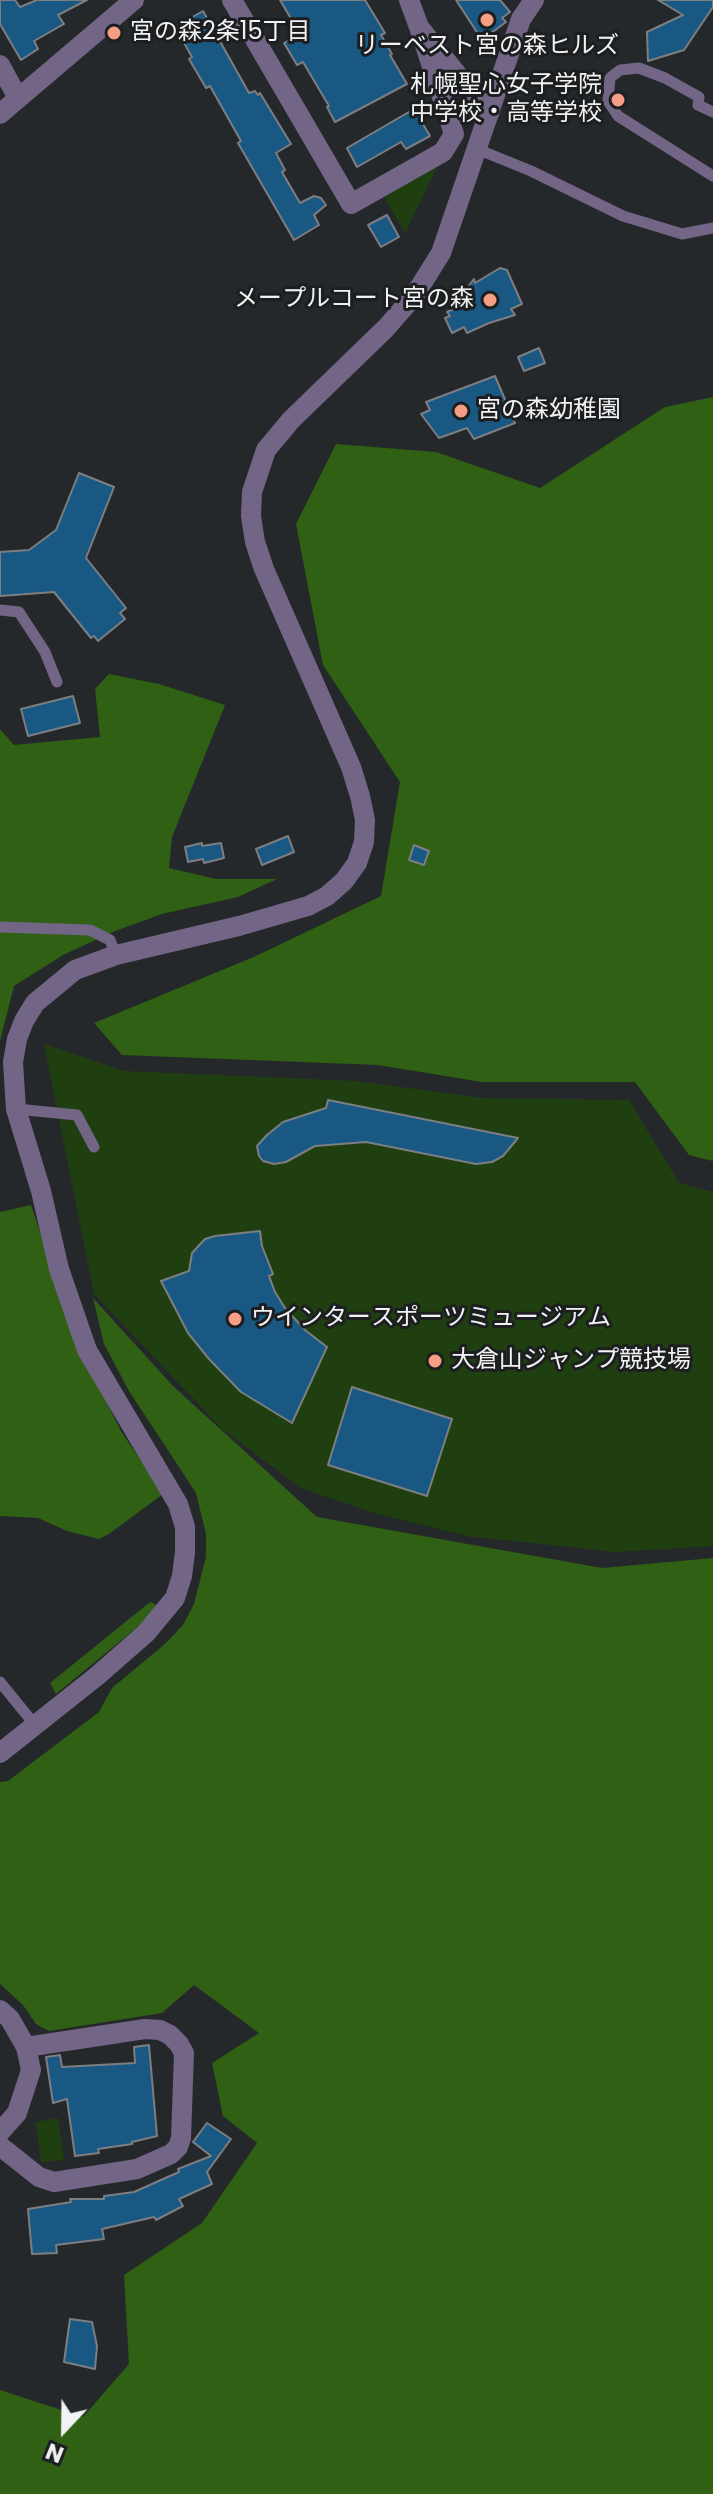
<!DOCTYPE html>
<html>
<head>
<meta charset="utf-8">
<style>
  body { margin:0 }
  #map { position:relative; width:713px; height:2494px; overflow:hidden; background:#25282a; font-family:Poppins,sans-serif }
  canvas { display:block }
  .north { position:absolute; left:24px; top:2390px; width:80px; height:80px; -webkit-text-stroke:6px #1c1e20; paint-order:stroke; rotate:202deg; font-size:22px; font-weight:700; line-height:32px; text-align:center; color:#f0f2f3 }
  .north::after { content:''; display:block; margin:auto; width:28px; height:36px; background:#f0f2f3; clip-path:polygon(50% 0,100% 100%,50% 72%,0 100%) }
</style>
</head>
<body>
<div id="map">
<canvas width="713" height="2494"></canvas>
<div class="north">N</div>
</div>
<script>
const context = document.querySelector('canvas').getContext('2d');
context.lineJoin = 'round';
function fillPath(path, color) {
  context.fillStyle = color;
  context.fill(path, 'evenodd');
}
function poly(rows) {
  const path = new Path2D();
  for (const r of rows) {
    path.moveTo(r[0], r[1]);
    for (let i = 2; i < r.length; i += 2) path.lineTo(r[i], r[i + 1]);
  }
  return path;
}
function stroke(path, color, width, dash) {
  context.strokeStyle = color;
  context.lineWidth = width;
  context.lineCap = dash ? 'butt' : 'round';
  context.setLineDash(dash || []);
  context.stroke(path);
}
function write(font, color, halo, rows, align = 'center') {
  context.font = font + ' Poppins,"Noto Sans JP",sans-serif';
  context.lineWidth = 6;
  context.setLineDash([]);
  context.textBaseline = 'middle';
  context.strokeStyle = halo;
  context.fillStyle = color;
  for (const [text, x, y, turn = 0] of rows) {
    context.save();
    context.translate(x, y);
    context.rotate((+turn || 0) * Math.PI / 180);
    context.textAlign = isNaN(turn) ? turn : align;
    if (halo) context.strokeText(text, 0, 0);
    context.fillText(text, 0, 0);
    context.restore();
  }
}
fillPath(poly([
  [437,167,405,233,383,195],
  [44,1044,124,1071,356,1081,483,1098,629,1100,679,1183,713,1192,713,1546,616,1552,467,1536,374,1513,301,1488,221,1428,94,1294],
  [58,2118,64,2160,41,2162,36,2122]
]), '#203f11');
fillPath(poly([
  [713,397,713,1161,689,1155,635,1082,482,1082,378,1065,122,1055,94,1023,256,956,381,896,400,782,323,665,296,524,336,444,436,452,540,488,665,407],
  [109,674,159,684,225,705,172,837,169,868,216,879,277,879,238,897,162,914,115,931,63,955,14,986,0,1041,0,729,14,745,100,737,95,689],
  [31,1205,79,1348,121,1431,163,1494,109,1534,99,1539,67,1531,38,1518,0,1516,0,1212],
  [93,1298,173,1386,317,1517,602,1568,713,1558,713,2494,0,2494,0,2390,83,2417,129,2364,124,2275,202,2223,257,2143,223,2116,212,2063,259,2033,194,1985,162,2013,49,2031,36,2024,23,2005,0,1984,0,1782,8,1781,99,1712,112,1688,166,1643,183,1625,194,1604,206,1557,206,1534,196,1493,129,1391,104,1344],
  [150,1602,159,1606,145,1621,56,1694,50,1683]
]), '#2f6013');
const building = poly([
  [0,0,15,0,20,7,37,0,87,0,58,15,64,24,34,41,38,49,21,60,0,24,0,0],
  [280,0,365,0,385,33,381,35,392,54,390,55,407,84,335,122,327,107,329,106,303,62,297,65,284,43,300,34,280,0],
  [456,0,500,0,510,12,502,18,506,22,482,40,456,0],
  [658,0,713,0,713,7,684,50,648,61,647,32,683,15,658,0],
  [203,11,249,93,255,91,258,95,260,93,291,144,276,153,285,170,282,172,300,203,314,196,321,198,326,205,314,215,319,225,294,240,238,143,241,141,210,86,206,88,189,59,192,57,175,27,203,11],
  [414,109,430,136,406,149,401,142,357,167,347,148,414,109],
  [387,215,399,237,381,247,368,225,387,215],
  [500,268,507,270,522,304,511,309,515,315,489,323,467,333,464,327,452,333,445,318,450,316,447,312,456,308,454,304,474,279,475,283,500,268],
  [539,348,545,363,524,371,518,357,539,348],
  [495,376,515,423,474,439,467,428,439,438,421,414,430,410,426,402,495,376],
  [79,473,114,487,86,558,126,608,120,613,125,619,98,641,94,636,91,638,54,592,0,596,0,552,29,550,56,530,79,473],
  [73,696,80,723,28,736,21,709,73,696],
  [288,836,294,852,262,865,256,849,288,836],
  [202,843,202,846,221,843,224,858,204,863,203,859,188,862,185,847,202,843],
  [414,845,429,851,424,865,409,860,414,845],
  [328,1100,518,1138,503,1156,492,1162,476,1164,366,1142,315,1146,286,1162,274,1164,263,1161,259,1156,257,1146,267,1135,283,1122,326,1108,328,1100],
  [260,1231,262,1246,273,1274,269,1276,275,1292,285,1308,305,1330,327,1347,292,1423,241,1392,209,1359,188,1333,161,1281,189,1271,192,1253,205,1239,215,1236,260,1231],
  [352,1387,452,1419,427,1496,328,1465,352,1387],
  [149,2045,157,2136,132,2142,132,2144,98,2149,99,2153,75,2156,67,2099,53,2103,46,2057,60,2055,62,2067,135,2063,134,2047,149,2045],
  [207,2123,231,2139,207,2172,212,2184,179,2199,183,2206,156,2220,154,2217,102,2229,104,2239,56,2245,57,2253,32,2254,28,2209,71,2202,70,2199,104,2199,104,2196,134,2192,179,2172,178,2169,211,2156,193,2142,207,2123],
  [70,2319,92,2322,97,2346,95,2369,64,2362,70,2319]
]);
fillPath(building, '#195883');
stroke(building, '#7c7e81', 2);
stroke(poly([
  [713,112,698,105,699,97,665,78,639,68,620,70,610,78,608,101,618,116,713,176],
  [477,149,531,171,623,216,682,234,713,228],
  [0,610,19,612,45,652,57,682],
  [0,927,90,930,110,940,116,955],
  [16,1109,77,1115,94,1147],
  [0,1682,35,1725]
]), '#736586', 11);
stroke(poly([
  [232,0,351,204,443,152,454,134,419,27],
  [409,0,419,27,489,114],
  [0,65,18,98],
  [0,2146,39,2177,54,2182,137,2169,171,2154,178,2147,181,2138,184,2053,179,2044,170,2035,160,2030,145,2029,26,2047]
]), '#736586', 20);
stroke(poly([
  [0,114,134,0],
  [0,1753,97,1676,146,1633,175,1598,182,1576,185,1552,185,1527,178,1504,87,1350,59,1269,41,1191,16,1109,13,1062,17,1039,24,1021,35,1003,75,970,116,955,239,926,308,906,327,896,344,881,357,863,364,842,365,820,360,796,351,767,264,569,255,542,251,516,252,492,266,450,291,420,386,328,414,296,441,253,521,19,534,0],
  [0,2010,10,2019,26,2047,31,2070,17,2113,0,2132]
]), '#736586', 20);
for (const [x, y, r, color] of [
  [487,20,8,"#f49e86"],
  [114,33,8,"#f49e86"],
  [618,100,8,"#f49e86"],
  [490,300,8,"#f49e86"],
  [461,411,8,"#f49e86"],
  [235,1319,8,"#f49e86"],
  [435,1361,8,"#f49e86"]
]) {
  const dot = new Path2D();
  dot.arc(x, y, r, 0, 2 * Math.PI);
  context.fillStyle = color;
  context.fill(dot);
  stroke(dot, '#1c1e20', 3);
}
write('24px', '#f0f2f3', '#1c1e20', [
  ["宮の森2条15丁目",130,33],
  ["リーベスト宮の森ヒルズ",487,47,"center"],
  ["札幌聖心女子学院",602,86,"right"],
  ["中学校・高等学校",602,114,"right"],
  ["メープルコート宮の森",474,300,"right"],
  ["宮の森幼稚園",477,411],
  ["ウインタースポーツミュージアム",251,1319],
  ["大倉山ジャンプ競技場",451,1361]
], 'left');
</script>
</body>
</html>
